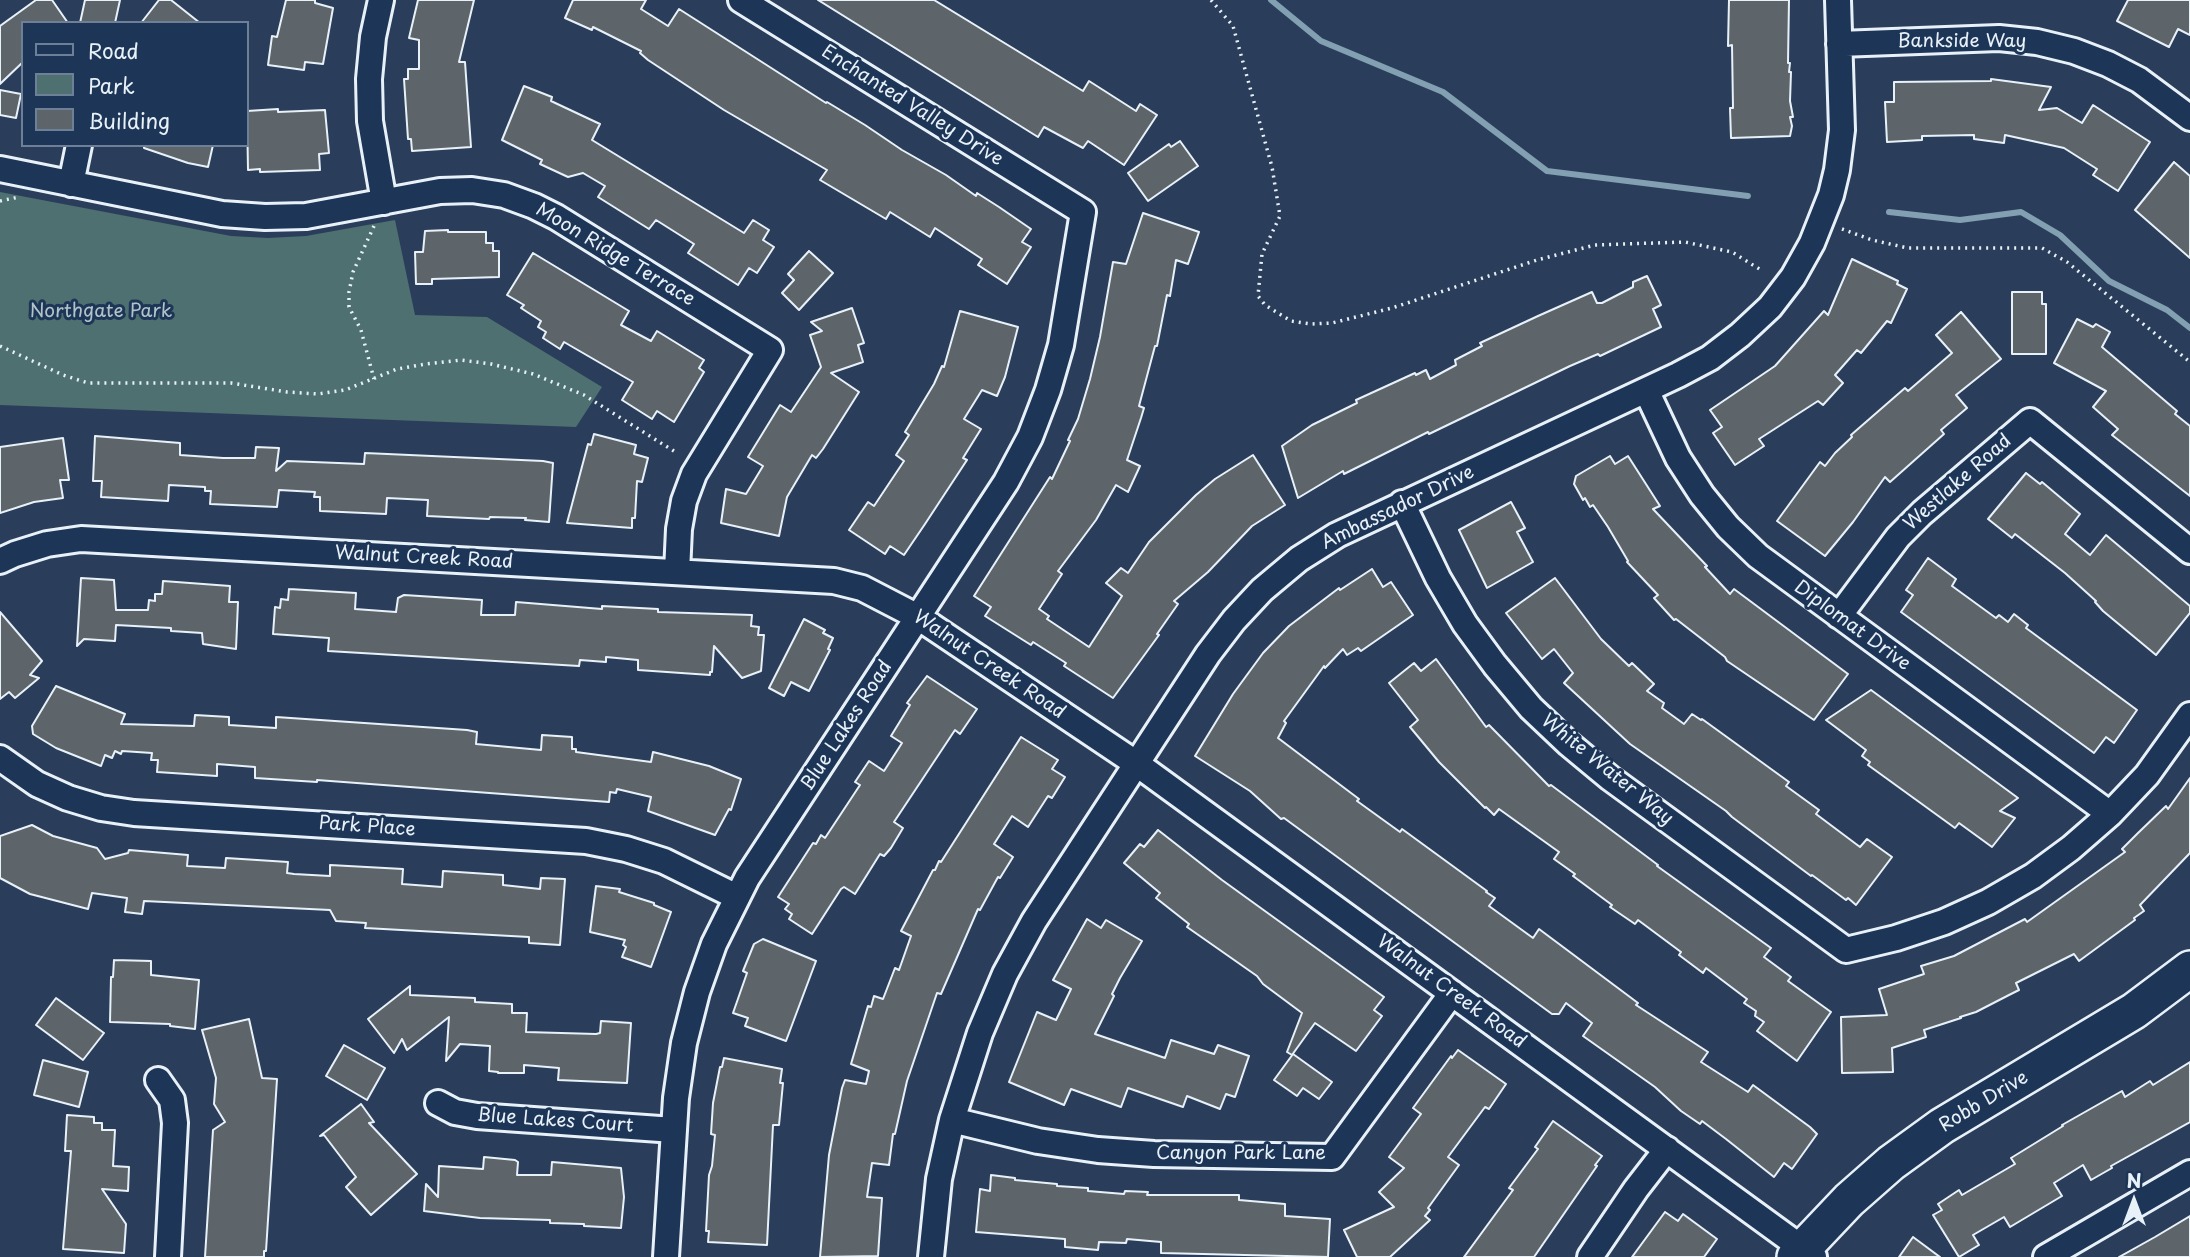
<!DOCTYPE html>
<html>
<head>
<meta charset="utf-8">
<style>
  body { margin:0 }
  #map { position:relative; width:2190px; height:1257px; overflow:hidden; background:#2a3e5b; font-family:"Playpen Sans",sans-serif }
  canvas { display:block }
  .legend { position:absolute; left:21px; top:21px; width:228px; height:126px; box-sizing:border-box; background:#1d3557; border:2px solid #6e8097; margin:0; padding:9px 12px; list-style:none; font-size:21px; color:#e8f1f8 }
  .legend li { display:flex; align-items:center; gap:14px; height:35px }
  .legend b { width:35px; border:2px solid #6e8097 }
  .north { position:absolute; left:2099px; top:1166px; width:70px; height:70px; -webkit-text-stroke:5px #1d3557; paint-order:stroke; rotate:0deg; font-size:19px; font-weight:700; line-height:28px; text-align:center; color:#e8f1f8 }
  .north::after { content:''; display:block; margin:auto; width:24px; height:32px; background:#e8f1f8; clip-path:polygon(50% 0,100% 100%,50% 72%,0 100%) }
</style>
</head>
<body>
<div id="map">
<canvas width="2190" height="1257"></canvas>
<ul class="legend">
<li><b style="height:9px;background:#1d3557"></b>Road</li>
<li><b style="height:19px;background:#4e7070"></b>Park</li>
<li><b style="height:19px;background:#5d646a"></b>Building</li>
</ul>
<div class="north">N</div>
</div>
<script>
const context = document.querySelector('canvas').getContext('2d');
context.lineJoin = 'round';
function fillPath(path, color) {
  context.fillStyle = color;
  context.fill(path, 'evenodd');
}
function poly(rows) {
  const path = new Path2D();
  for (const r of rows) {
    path.moveTo(r[0], r[1]);
    for (let i = 2; i < r.length; i += 2) path.lineTo(r[i], r[i + 1]);
  }
  return path;
}
function stroke(path, color, width, dash) {
  context.strokeStyle = color;
  context.lineWidth = width;
  context.lineCap = dash ? 'butt' : 'round';
  context.setLineDash(dash || []);
  context.stroke(path);
}
function write(font, color, halo, rows, align = 'center') {
  context.font = font + ' "Playpen Sans",sans-serif';
  context.lineWidth = 6;
  context.setLineDash([]);
  context.textBaseline = 'middle';
  context.strokeStyle = halo;
  context.fillStyle = color;
  for (const [text, x, y, turn = 0] of rows) {
    context.save();
    context.translate(x, y);
    context.rotate((+turn || 0) * Math.PI / 180);
    context.textAlign = isNaN(turn) ? turn : align;
    if (halo) context.strokeText(text, 0, 0);
    context.fillText(text, 0, 0);
    context.restore();
  }
}
fillPath(poly([
  [0,192,231,236,268,238,306,236,395,220,415,315,487,317,602,387,576,427,0,405]
]), '#4e7070');
stroke(poly([
  [1271,0,1321,41,1443,92,1547,171,1748,196],
  [1889,212,1960,220,2021,212,2060,235,2109,281,2167,310,2190,328]
]), '#82a0b2', 6);
const building = poly([
  [36,0,52,0,68,23,23,23,23,62,0,84,0,26,36,0],
  [85,0,120,0,115,23,80,23,85,0],
  [159,0,171,0,200,23,141,23,159,0],
  [286,0,315,0,315,3,333,8,323,64,305,62,304,70,268,65,272,36,277,37,286,0],
  [418,0,474,0,459,62,465,62,471,147,412,151,411,139,408,139,404,79,408,79,408,69,419,69,419,40,409,38,418,0],
  [573,0,646,0,641,9,668,26,679,9,826,103,827,102,865,125,902,150,946,175,976,196,977,193,999,207,1031,229,1022,242,1031,247,1007,284,978,265,982,259,935,228,930,237,890,212,886,219,820,180,827,170,724,110,648,60,640,53,641,51,593,27,592,30,565,18,573,0],
  [818,0,934,0,1083,91,1089,81,1136,111,1140,104,1157,115,1124,165,1088,141,1083,148,1044,127,1038,137,818,0],
  [1729,0,1789,0,1788,63,1790,63,1789,72,1791,72,1790,101,1793,117,1790,117,1792,126,1790,136,1731,138,1730,108,1733,108,1732,45,1728,46,1729,0],
  [2128,0,2190,0,2190,35,2178,29,2169,47,2117,21,2128,0],
  [1991,79,2051,87,2039,110,2057,108,2082,123,2093,105,2150,142,2118,191,2093,175,2097,169,2064,148,2005,135,2004,143,1974,139,1974,135,1922,136,1922,140,1887,142,1885,102,1894,102,1894,82,1991,81,1991,79],
  [524,86,552,97,551,101,600,124,592,140,744,233,753,220,769,230,763,240,774,247,757,273,749,268,738,285,688,253,694,244,656,220,649,229,598,197,605,186,583,173,568,177,540,164,542,160,502,140,524,86],
  [0,90,21,94,16,118,0,115,0,90],
  [278,109,278,112,325,110,329,153,319,154,320,170,260,172,260,169,248,170,247,111,278,109],
  [1180,141,1198,166,1148,201,1128,173,1169,144,1171,147,1180,141],
  [144,145,213,145,208,167,188,163,144,148,144,145],
  [2174,162,2190,176,2190,258,2135,210,2174,162],
  [1143,213,1199,232,1188,264,1176,260,1170,296,1167,295,1157,346,1155,346,1139,406,1144,408,1141,418,1127,460,1140,466,1128,492,1116,485,1096,520,1058,571,1062,574,1039,609,1049,616,1047,619,1089,647,1122,596,1106,583,1121,568,1128,573,1149,542,1196,495,1215,479,1253,455,1285,505,1252,526,1208,572,1174,601,1178,604,1157,634,1159,635,1113,698,1064,666,1066,663,1033,642,1031,645,985,616,991,607,974,596,1050,477,1052,479,1070,441,1068,440,1078,419,1090,379,1100,337,1113,262,1126,264,1143,213],
  [448,230,448,232,486,232,486,243,493,243,493,251,499,251,499,277,432,279,432,284,416,284,415,252,423,252,425,231,448,230],
  [809,251,833,273,799,310,782,293,794,280,788,274,809,251],
  [533,253,629,311,621,325,651,341,657,331,704,360,699,368,704,372,674,422,657,411,652,419,622,400,633,382,564,342,560,349,543,338,546,332,538,327,541,321,521,308,524,305,507,295,533,253],
  [1852,259,1898,281,1897,284,1907,289,1891,323,1887,321,1861,353,1857,350,1835,375,1843,383,1823,405,1818,401,1759,439,1764,446,1735,465,1713,433,1722,427,1710,410,1775,366,1824,311,1828,315,1852,259],
  [1647,276,1661,305,1653,309,1661,327,1600,356,1598,354,1570,366,1429,434,1428,432,1344,474,1343,471,1298,498,1282,446,1312,425,1357,403,1356,400,1415,373,1416,375,1426,370,1430,379,1456,365,1455,360,1482,346,1480,343,1538,316,1592,292,1597,303,1602,303,1633,287,1633,282,1647,276],
  [2012,292,2042,292,2042,304,2046,304,2046,354,2012,354,2012,292],
  [852,308,864,343,858,345,863,362,831,373,859,392,823,449,816,458,812,455,787,497,779,536,721,523,726,489,746,494,763,466,748,457,780,405,791,412,821,367,810,335,822,331,811,322,852,308],
  [960,311,1018,327,1005,377,997,396,982,390,964,419,981,429,963,458,967,460,925,524,904,555,890,546,885,554,849,530,868,502,874,506,904,461,896,455,909,435,905,432,934,384,942,366,944,367,960,311],
  [1961,312,2001,359,1956,395,1967,408,1941,430,1944,434,1890,482,1885,477,1853,522,1825,556,1777,521,1820,462,1825,466,1835,453,1852,437,1851,435,1905,388,1908,391,1952,353,1936,335,1961,312],
  [2077,319,2093,327,2096,324,2110,332,2102,347,2177,411,2175,414,2190,426,2190,496,2112,435,2118,429,2093,407,2106,391,2054,363,2077,319],
  [594,434,636,445,634,454,648,458,642,482,637,481,635,518,632,518,632,528,567,523,588,444,591,445,594,434],
  [95,436,180,443,180,455,223,458,255,458,256,447,279,448,276,471,287,461,364,464,365,453,543,461,553,463,549,522,525,520,526,518,490,517,489,519,427,516,428,500,387,498,386,514,320,511,320,497,314,497,315,492,279,490,277,507,210,504,211,491,205,491,205,487,169,485,168,501,101,497,102,481,93,481,95,436],
  [63,438,69,480,60,480,63,498,34,502,0,513,0,447,63,438],
  [1610,456,1615,464,1628,456,1660,506,1653,509,1707,566,1705,567,1730,594,1734,589,1848,674,1814,720,1727,661,1725,657,1676,619,1674,620,1654,598,1658,595,1627,562,1628,561,1608,527,1593,505,1590,507,1585,498,1583,500,1574,484,1576,476,1610,456],
  [2026,473,2040,484,2042,482,2080,514,2065,534,2090,555,2106,535,2190,606,2190,613,2156,655,2103,611,2095,602,2096,601,2065,573,2015,534,2012,538,1988,519,2026,473],
  [1511,502,1525,528,1517,532,1533,562,1487,588,1459,530,1511,502],
  [1928,558,1956,579,1952,586,1996,618,1999,615,2008,622,2014,614,2028,625,2026,628,2137,710,2114,743,2106,737,2094,753,1901,612,1913,595,1906,590,1928,558],
  [1372,569,1383,587,1391,582,1413,615,1361,651,1358,648,1347,655,1343,649,1325,668,1324,666,1284,721,1286,723,1278,738,1359,799,1357,801,1400,832,1402,829,1487,891,1486,892,1495,898,1489,906,1533,938,1539,929,1638,1003,1636,1005,1708,1052,1701,1062,1748,1092,1753,1085,1810,1127,1817,1134,1792,1169,1784,1163,1774,1177,1726,1139,1702,1121,1700,1124,1681,1111,1655,1087,1583,1036,1592,1023,1566,1003,1559,1014,1552,1014,1284,818,1281,819,1250,791,1195,756,1233,694,1263,653,1289,626,1339,588,1340,590,1372,569],
  [81,578,114,580,116,610,148,610,149,600,155,601,155,594,162,594,163,581,230,586,229,602,238,602,236,649,203,644,202,633,171,631,171,628,116,625,115,641,84,639,77,646,81,578],
  [1555,578,1601,639,1629,666,1632,663,1654,684,1647,691,1664,703,1662,708,1684,724,1692,714,1701,720,1702,719,1789,782,1786,786,1819,810,1816,814,1860,847,1867,839,1892,857,1856,905,1848,898,1846,900,1812,875,1811,876,1732,817,1726,811,1630,744,1564,683,1573,673,1554,649,1542,659,1506,613,1555,578],
  [289,589,356,593,355,609,396,612,398,598,404,595,482,600,481,615,515,615,516,602,602,609,602,606,658,609,658,612,752,615,751,626,759,627,758,635,764,635,761,671,742,678,714,646,712,672,710,672,710,675,638,670,638,660,606,657,606,662,580,660,579,666,328,651,329,638,273,634,275,607,280,608,281,599,288,600,289,589],
  [0,612,42,661,30,675,39,678,15,698,9,692,0,699,0,612],
  [804,619,825,630,823,633,833,638,828,649,830,650,809,691,791,682,784,696,769,688,804,619],
  [1436,659,1486,727,1489,725,1549,786,1551,785,1658,865,1657,866,1771,948,1764,957,1791,977,1788,981,1831,1012,1797,1061,1757,1031,1764,1022,1755,1016,1756,1011,1744,1003,1747,999,1706,968,1703,973,1679,955,1681,952,1638,920,1635,924,1610,907,1612,905,1573,876,1575,874,1554,859,1559,852,1499,809,1494,815,1486,807,1485,808,1439,762,1410,727,1418,720,1389,683,1414,663,1421,671,1436,659],
  [927,676,977,709,960,734,955,730,894,822,903,828,891,848,884,856,880,854,855,894,844,887,841,889,812,934,789,919,792,914,785,909,789,904,778,897,813,843,816,844,821,835,825,838,860,785,855,782,869,761,884,771,902,743,891,736,910,705,907,703,927,676],
  [56,686,125,714,121,724,194,726,195,715,229,717,229,725,276,728,276,717,467,730,477,732,476,744,541,750,542,735,572,737,572,749,576,749,576,752,651,762,653,752,709,766,741,779,731,810,729,809,715,835,648,811,651,797,617,789,616,793,610,792,609,802,317,780,317,782,255,778,255,767,217,764,217,776,157,772,158,760,151,760,152,753,122,751,121,754,115,751,112,758,105,755,101,766,56,748,33,734,32,726,56,686],
  [1871,690,2018,798,2000,811,2015,818,1992,847,1959,823,1955,828,1868,765,1870,762,1862,756,1866,750,1826,720,1871,690],
  [1021,737,1058,760,1052,769,1065,777,1052,798,1048,796,1028,827,1012,816,994,844,1013,857,1000,878,998,877,980,910,978,909,941,994,937,993,907,1081,895,1134,893,1134,889,1165,872,1163,867,1197,882,1198,878,1256,820,1257,829,1155,842,1088,845,1080,866,1084,869,1071,851,1064,868,1006,871,1007,874,996,883,999,895,968,899,970,911,936,901,931,933,870,935,870,939,861,941,862,1021,737],
  [2190,778,2190,853,2140,905,2144,911,2134,918,2135,920,2079,961,2074,954,2016,983,2019,990,2009,995,1976,1012,1960,1017,1961,1018,1924,1030,1926,1037,1892,1048,1893,1072,1842,1073,1841,1017,1887,1015,1879,989,1924,974,1921,966,1954,956,2025,919,2027,922,2125,852,2122,849,2138,833,2166,806,2168,809,2190,778],
  [32,825,53,836,97,848,105,859,128,853,129,850,188,855,187,866,225,868,226,858,288,862,287,873,294,874,330,876,330,865,403,869,402,884,442,887,443,871,503,875,503,885,540,889,541,878,565,879,560,945,529,943,529,937,365,928,366,923,336,921,330,910,144,901,142,914,125,912,127,898,92,893,88,909,30,894,0,878,0,836,32,825],
  [1158,830,1222,880,1384,997,1374,1010,1382,1016,1356,1051,1315,1023,1292,1055,1287,1052,1302,1013,1263,984,1257,976,1187,927,1189,924,1156,898,1160,893,1124,863,1140,844,1144,847,1158,830],
  [596,886,620,889,619,892,654,903,654,905,671,912,651,967,622,957,626,947,623,945,625,940,590,932,596,886],
  [1087,919,1101,928,1106,920,1142,941,1120,978,1112,994,1114,996,1095,1034,1165,1058,1171,1040,1214,1054,1218,1045,1249,1056,1235,1097,1226,1094,1220,1109,1187,1096,1183,1107,1128,1088,1121,1107,1071,1089,1064,1105,1009,1082,1037,1012,1056,1020,1071,989,1053,980,1087,919],
  [763,939,816,961,786,1041,745,1026,748,1018,733,1013,747,973,743,971,754,944,763,939],
  [114,960,151,961,151,975,199,980,195,1029,170,1026,170,1024,110,1022,111,977,113,977,114,960],
  [410,986,410,995,475,998,475,1002,512,1004,512,1013,527,1013,526,1032,596,1034,600,1033,601,1021,631,1023,627,1083,558,1080,559,1068,524,1065,524,1073,498,1073,498,1072,489,1071,490,1046,460,1044,446,1061,449,1017,407,1050,402,1039,394,1053,368,1019,410,986],
  [56,998,104,1033,83,1060,36,1025,56,998],
  [249,1019,262,1078,277,1079,266,1251,264,1251,264,1257,205,1257,213,1130,225,1122,214,1104,216,1078,202,1030,249,1019],
  [344,1045,385,1068,367,1100,326,1076,344,1045],
  [1458,1050,1506,1084,1489,1109,1485,1107,1448,1157,1459,1165,1428,1208,1430,1210,1425,1216,1430,1220,1390,1257,1357,1257,1344,1230,1394,1207,1379,1192,1404,1168,1389,1157,1421,1114,1413,1108,1451,1056,1452,1058,1458,1050],
  [1293,1054,1332,1082,1319,1099,1303,1088,1297,1096,1274,1080,1293,1054],
  [724,1058,782,1069,780,1083,783,1083,779,1125,773,1125,767,1245,708,1242,709,1231,706,1231,709,1175,712,1166,715,1135,711,1134,713,1103,720,1067,722,1067,724,1058],
  [43,1060,88,1072,79,1107,34,1095,43,1060],
  [2190,1062,2190,1122,2111,1166,2112,1168,2091,1180,2083,1165,2054,1183,2062,1196,2010,1227,2004,1217,1973,1235,1979,1245,1959,1257,1933,1215,1942,1210,1938,1204,1959,1190,1962,1195,2015,1164,2011,1158,2063,1126,2062,1125,2122,1091,2125,1097,2150,1081,2153,1085,2190,1062],
  [361,1104,374,1122,369,1123,417,1174,371,1215,346,1187,356,1177,324,1135,320,1136,361,1104],
  [67,1115,94,1117,94,1123,102,1123,102,1130,115,1130,113,1166,129,1167,128,1191,102,1189,126,1224,124,1253,63,1249,71,1151,65,1151,67,1115],
  [1553,1121,1602,1156,1595,1165,1597,1166,1534,1257,1464,1257,1513,1190,1509,1188,1538,1149,1535,1147,1553,1121],
  [484,1157,515,1160,518,1162,517,1175,551,1175,552,1162,621,1168,624,1197,621,1228,584,1226,584,1224,550,1223,550,1220,480,1218,424,1211,426,1184,438,1197,439,1166,483,1169,484,1157],
  [991,1175,1015,1178,1015,1180,1057,1184,1057,1186,1088,1188,1088,1191,1124,1194,1125,1191,1148,1192,1147,1195,1239,1195,1239,1200,1285,1204,1285,1216,1330,1219,1328,1257,1161,1253,1161,1242,1127,1239,1126,1243,1099,1242,1098,1250,1065,1247,1065,1239,976,1232,980,1189,990,1191,991,1175],
  [1665,1212,1678,1221,1683,1214,1717,1239,1704,1257,1632,1257,1665,1212],
  [2190,1216,2190,1257,2119,1257,2155,1237,2190,1216],
  [1913,1237,1940,1257,1899,1257,1913,1237]
]);
fillPath(building, '#5d646a');
stroke(building, '#e8f1f8', 2);
const minor = poly([
  [381,0,373,37,369,79,370,121,384,202],
  [1839,44,1999,38,2037,42,2074,51,2108,64,2139,80,2190,118],
  [0,169,222,214,265,217,306,216,440,191,472,190,504,195,534,206,556,217,770,350,694,474,684,501,679,529,677,572],
  [71,184,79,145],
  [1646,390,1678,458,1702,495,1728,527,1758,556,2110,814],
  [1402,503,1438,578,1465,624,1495,665,1531,708,1569,744,1610,778,1846,950,1896,938,1944,922,1988,902,2033,876,2071,848,2110,814,2147,775,2190,715],
  [0,561,15,554,47,544,81,539,834,581,862,588,918,617,1137,764,1814,1257],
  [1839,616,1898,537,1922,513,2030,421,2190,551],
  [0,758,37,784,68,798,101,808,134,813,586,841,626,849,664,861,737,897],
  [158,1080,172,1100,175,1123,168,1257],
  [438,1103,455,1112,477,1116,674,1130],
  [952,1120,1038,1141,1098,1150,1154,1154,1332,1157,1452,993],
  [666,1257,676,1098,684,1043,697,992,714,944,747,878,1006,482,1030,437,1048,390,1061,345,1083,212,741,0],
  [931,1257,939,1179,952,1120,980,1033,1005,974,1034,921,1208,654,1234,620,1262,590,1299,559,1337,535,1678,375,1710,358,1740,335,1770,307,1793,277,1812,243,1831,195,1837,170,1842,130,1838,0],
  [1590,1257,1636,1189,1667,1149],
  [2046,1257,2190,1173]
]);
const secondary = poly([
  [1795,1257,1849,1200,1891,1163,1942,1126,2134,1011,2190,969]
]);
stroke(minor, '#e8f1f8', 30);
stroke(secondary, '#e8f1f8', 40);
stroke(poly([
  [1211,0,1233,26,1272,167,1280,216,1262,254,1258,296,1265,305,1291,321,1311,324,1332,323,1392,308,1537,260,1595,245,1685,242,1732,252,1761,270],
  [0,201,19,197],
  [374,226,353,272,349,292,349,307,361,330,374,379],
  [1842,229,1872,240,1908,248,2042,248,2067,262,2190,362],
  [0,346,63,375,88,383,231,383,287,392,318,394,345,390,397,369,426,364,461,360,491,364,533,374,584,395,677,453]
]), '#e8f1f8', 3.5, [2, 5]);
stroke(minor, '#1d3557', 24);
stroke(secondary, '#1d3557', 35);
write('19px', '#e8f1f8', '#1d3557', [
  ["Bankside Way",1962,42],
  ["Enchanted Valley Drive",912,106,32],
  ["Moon Ridge Terrace",615,255,31],
  ["Westlake Road",1958,483,-41],
  ["Ambassador Drive",1398,508,-26],
  ["Walnut Creek Road",424,558,3],
  ["Diplomat Drive",1852,626,36],
  ["Walnut Creek Road",989,665,34],
  ["Blue Lakes Road",847,726,-57],
  ["White Water Way",1607,770,39],
  ["Park Place",367,827,4],
  ["Walnut Creek Road",1451,992,36],
  ["Robb Drive",1984,1102,-31],
  ["Blue Lakes Court",555,1121,4],
  ["Canyon Park Lane",1241,1154]
]);
write('19px', '#b2c4c8', '#1d3557', [
  ["Northgate Park",101,312]
]);
</script>
</body>
</html>
